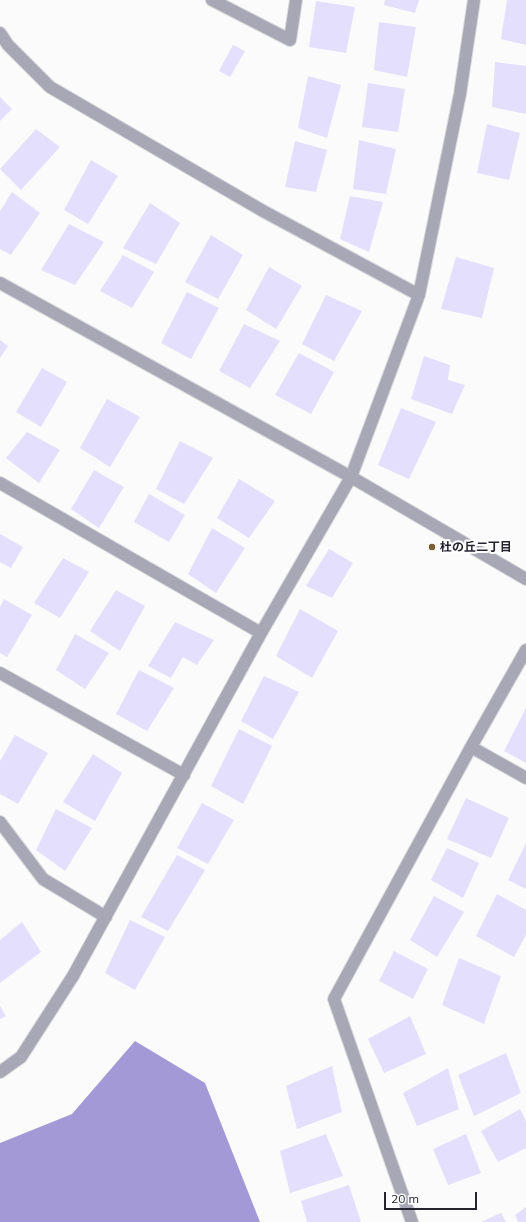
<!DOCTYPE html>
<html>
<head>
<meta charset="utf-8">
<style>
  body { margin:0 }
  #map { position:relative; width:526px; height:1222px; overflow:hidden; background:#fbfbfb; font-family:Mulish,sans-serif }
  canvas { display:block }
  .scale { position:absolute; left:384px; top:1192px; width:93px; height:18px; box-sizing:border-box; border:2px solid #252330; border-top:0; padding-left:5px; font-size:12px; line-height:14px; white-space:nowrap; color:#252330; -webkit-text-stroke:3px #fff; paint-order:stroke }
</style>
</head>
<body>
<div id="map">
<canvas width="526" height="1222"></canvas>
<div class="scale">20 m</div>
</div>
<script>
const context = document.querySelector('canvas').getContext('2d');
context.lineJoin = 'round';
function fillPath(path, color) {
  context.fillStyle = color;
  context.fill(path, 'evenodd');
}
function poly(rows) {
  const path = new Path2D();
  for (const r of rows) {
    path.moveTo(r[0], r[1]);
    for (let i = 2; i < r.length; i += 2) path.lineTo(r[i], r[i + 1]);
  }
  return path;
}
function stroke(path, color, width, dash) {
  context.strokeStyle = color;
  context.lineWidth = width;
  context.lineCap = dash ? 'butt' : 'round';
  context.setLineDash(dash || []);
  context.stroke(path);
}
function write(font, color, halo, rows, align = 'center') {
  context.font = font + ' Mulish,"Noto Sans JP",sans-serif';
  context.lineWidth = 4;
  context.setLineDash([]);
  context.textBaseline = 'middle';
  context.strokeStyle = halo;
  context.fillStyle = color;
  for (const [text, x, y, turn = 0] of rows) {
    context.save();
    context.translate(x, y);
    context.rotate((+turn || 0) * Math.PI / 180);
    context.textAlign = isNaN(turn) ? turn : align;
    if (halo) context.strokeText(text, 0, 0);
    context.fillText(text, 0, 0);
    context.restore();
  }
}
fillPath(poly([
  [135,1041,205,1083,260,1222,0,1222,0,1143,72,1114]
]), '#a299d6');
fillPath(poly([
  [385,0,419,0,415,13,384,5],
  [507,0,526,0,526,45,501,39],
  [316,1,355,7,346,53,309,47],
  [379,22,416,27,407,77,374,70],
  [233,45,245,51,230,77,219,71],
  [495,62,526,66,526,114,492,107],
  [308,76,341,85,327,138,298,128],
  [368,83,405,89,398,132,362,127],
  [0,97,12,109,0,121],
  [487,124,520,133,509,180,477,173],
  [36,129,60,147,21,190,0,169],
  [359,140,396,149,386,194,353,189],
  [295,141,327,150,316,192,285,187],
  [91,160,118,176,88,224,64,210],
  [12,192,40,213,11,255,0,249,0,211],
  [350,196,383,202,369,252,340,239],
  [150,203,180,223,156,264,123,248],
  [69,224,104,242,75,285,41,270],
  [211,235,243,255,218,299,185,282],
  [123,255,154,272,132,308,100,291],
  [456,257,494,268,482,318,441,309],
  [269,267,302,286,276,329,246,310],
  [187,292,219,308,191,359,161,343],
  [326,295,362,311,334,361,302,344],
  [244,324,280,341,250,388,219,371],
  [0,340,8,346,0,358],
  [299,353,334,372,311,414,275,395],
  [424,356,450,365,448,380,465,385,452,414,411,399],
  [42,368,67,382,41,427,16,412],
  [107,399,140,417,110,467,80,448],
  [401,408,436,422,409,479,378,465],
  [27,432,60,450,39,483,6,458],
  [180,441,213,458,184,504,156,489],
  [94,470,124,487,99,528,71,509],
  [239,479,275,501,249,538,217,518],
  [149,494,185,515,169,542,134,522],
  [212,528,245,548,216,593,188,574],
  [0,534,23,547,11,568,0,562],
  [329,549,353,563,332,598,306,586],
  [63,558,89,572,60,618,34,603],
  [116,590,145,606,120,651,90,631],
  [4,599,32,615,7,657,0,653,0,607],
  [300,609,338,631,312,678,276,656],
  [175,622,214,640,197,665,183,657,171,678,148,666],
  [75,634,109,653,85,689,56,670],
  [139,670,174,688,147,731,116,714],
  [264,676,299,692,273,739,241,721],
  [526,708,526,763,504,751],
  [239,729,272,746,243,804,211,786],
  [15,735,48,753,18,804,0,794,0,761],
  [93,754,122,773,95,821,63,802],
  [466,798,509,818,491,858,447,839],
  [202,803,234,820,208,864,177,848],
  [56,809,92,828,65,871,36,850],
  [526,843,526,889,508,880],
  [447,848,479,863,463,898,431,880],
  [177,855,205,870,168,931,141,917],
  [497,894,526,910,526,935,514,957,476,936],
  [434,896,464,912,437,957,410,940],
  [130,920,165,937,135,990,105,973],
  [22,922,41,952,0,983,0,940],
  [394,951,428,969,413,999,379,981],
  [459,958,501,976,484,1024,442,1005],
  [0,1006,6,1016,0,1019],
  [410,1016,426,1054,384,1073,368,1039],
  [506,1053,521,1093,474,1116,458,1075],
  [332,1066,342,1112,297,1129,286,1086],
  [448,1068,459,1109,417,1126,403,1093],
  [520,1109,526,1121,526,1148,498,1162,481,1131],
  [326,1134,343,1176,290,1193,280,1151],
  [466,1134,481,1173,448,1185,433,1149],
  [349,1185,361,1222,307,1222,301,1201],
  [526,1207,526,1222,518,1222,515,1215],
  [501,1213,506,1222,481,1222]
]), '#e3dffc');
const minor = poly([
  [212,0,290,40,296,0],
  [0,33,8,45,50,87,263,211,419,295],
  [0,283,351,477,526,579],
  [0,483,261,633,351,477,419,295,460,94,474,0],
  [0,673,184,775],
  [471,747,526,778],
  [0,822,43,879,106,917],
  [0,1072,21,1057,73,976,261,633],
  [412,1222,334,999,471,747,526,650]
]);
stroke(minor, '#d9d8db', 14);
stroke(minor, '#a8a7b6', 12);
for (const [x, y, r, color] of [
  [432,547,4,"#795f31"]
]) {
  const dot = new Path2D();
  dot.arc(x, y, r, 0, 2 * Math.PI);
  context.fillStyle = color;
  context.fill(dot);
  stroke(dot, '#fff', 1.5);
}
write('bold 12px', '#252330', '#fff', [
  ["杜の丘二丁目",440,547]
], 'left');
</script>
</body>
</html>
